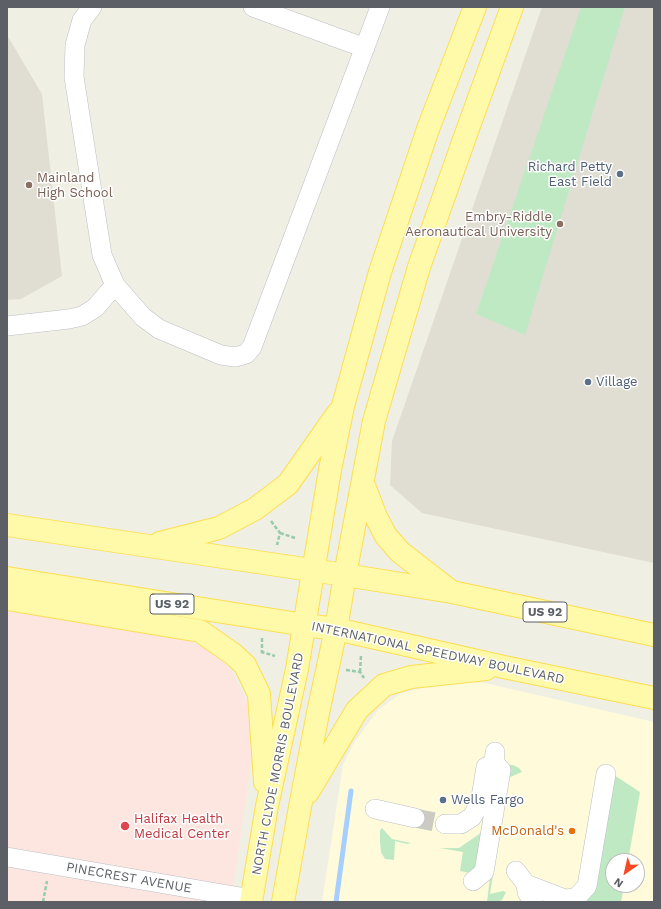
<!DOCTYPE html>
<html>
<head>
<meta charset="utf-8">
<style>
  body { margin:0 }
  #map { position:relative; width:661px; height:909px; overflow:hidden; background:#f0efe4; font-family:"Work Sans",sans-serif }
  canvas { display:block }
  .frame { position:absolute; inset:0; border:8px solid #5c6066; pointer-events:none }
  .north { position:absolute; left:605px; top:853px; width:40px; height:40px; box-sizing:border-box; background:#fff; border:1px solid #bebfc2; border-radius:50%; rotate:214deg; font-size:11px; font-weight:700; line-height:16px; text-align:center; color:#5c6066 }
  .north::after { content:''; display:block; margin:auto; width:14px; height:18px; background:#f74924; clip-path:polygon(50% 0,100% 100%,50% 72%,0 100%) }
</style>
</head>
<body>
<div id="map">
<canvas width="661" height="909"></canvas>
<div class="frame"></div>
<div class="north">N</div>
</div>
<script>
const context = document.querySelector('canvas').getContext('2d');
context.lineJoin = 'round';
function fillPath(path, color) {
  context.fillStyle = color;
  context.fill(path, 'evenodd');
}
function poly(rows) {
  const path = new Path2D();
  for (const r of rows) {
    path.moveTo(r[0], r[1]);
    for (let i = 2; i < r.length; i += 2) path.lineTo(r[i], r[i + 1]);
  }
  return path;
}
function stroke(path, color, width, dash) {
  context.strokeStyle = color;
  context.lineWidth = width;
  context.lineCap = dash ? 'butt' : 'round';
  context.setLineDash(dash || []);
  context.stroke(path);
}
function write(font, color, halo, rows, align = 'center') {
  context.font = font + ' "Work Sans",sans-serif';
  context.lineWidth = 3;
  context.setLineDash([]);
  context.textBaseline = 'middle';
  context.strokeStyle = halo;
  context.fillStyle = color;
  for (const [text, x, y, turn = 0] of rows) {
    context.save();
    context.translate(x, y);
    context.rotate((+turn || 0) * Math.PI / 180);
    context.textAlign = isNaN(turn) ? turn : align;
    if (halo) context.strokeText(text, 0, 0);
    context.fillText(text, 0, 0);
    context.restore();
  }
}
fillPath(poly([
  [472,680,654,722,654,902,322,902,343,765,353,744,378,710,400,694,434,685],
  [613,861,637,861,637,885,613,885]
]), '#fffada');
fillPath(poly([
  [542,7,654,7,654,563,422,513,390,485,392,441],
  [7,35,42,94,62,276,21,299,7,300]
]), '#e0ded3');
fillPath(poly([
  [7,609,175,635,214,652,232,671,247,702,253,749,231,902,7,902]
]), '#fde6e0');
fillPath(poly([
  [581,7,625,7,525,335,476,314],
  [496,764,513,765,519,768,522,772,508,778,490,894,503,891,506,892,502,900,498,902,487,902,490,877,460,871,463,852,440,848,459,848,485,830],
  [614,775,640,792,628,861,613,861,613,885,624,885,621,902,580,902,591,894,597,885],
  [382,828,392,839,411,843,407,844,395,841,394,860,385,859,381,852,380,842,380,830]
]), '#bfe9c3');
stroke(poly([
  [336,902,351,791]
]), '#a5cfff', 5);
stroke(poly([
  [415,818,445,824]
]), '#cbcbc4', 19, [19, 10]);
const minor = poly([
  [92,7,82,20,75,45,74,77,102,255,115,285,143,317,159,329,221,355,235,357,246,354,252,347,380,7],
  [253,7,365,48],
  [7,326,69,319,82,316,95,308,115,285],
  [375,809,415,818],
  [445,824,461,824,472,817,480,803,486,767,494,763,495,752],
  [7,857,252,899],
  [516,871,526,884,527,892,533,902],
  [473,881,484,872,501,770,494,763],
  [526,884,565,899,576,898,587,886,606,774]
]);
const major = poly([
  [363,483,376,517,386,536,400,552,449,590],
  [7,525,345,575,452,592,654,635],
  [160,543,219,528,255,509,288,484,338,413],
  [7,578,305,625,336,629,504,667,654,698],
  [7,599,200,631,233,654,245,665,259,694,265,782],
  [308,792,357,710,384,685,411,677,486,669],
  [251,902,267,806,297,669,330,470,343,406,380,272,428,129,475,7],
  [283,902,300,807,318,713,336,629,345,575,374,421,419,267,466,134,512,7]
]);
stroke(minor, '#bcbec4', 20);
stroke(major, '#fcde51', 24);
stroke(poly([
  [271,521,280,533,277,545],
  [280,533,295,538],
  [262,638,262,652],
  [261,653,262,652,275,656],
  [346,670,360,672,364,678],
  [360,672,361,656],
  [43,902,47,881]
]), '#97cbab', 2.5, [4, 2]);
stroke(minor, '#fff', 19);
stroke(major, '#fffaaa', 22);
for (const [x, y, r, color] of [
  [620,174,4,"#5c6f8a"],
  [29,185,4,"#8d6e63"],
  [560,224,4,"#8d6e63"],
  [588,382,4,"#5c6f8a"],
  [443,800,4,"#5c6f8a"],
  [125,826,5,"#e0444e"],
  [572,831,4,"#e8710a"]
]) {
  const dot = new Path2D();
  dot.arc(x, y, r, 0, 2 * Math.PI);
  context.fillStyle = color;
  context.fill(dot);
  stroke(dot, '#fff', 1.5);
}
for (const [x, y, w] of [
  [172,604,44],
  [545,612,44]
]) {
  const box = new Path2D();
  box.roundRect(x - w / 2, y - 10, w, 20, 3);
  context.fillStyle = '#fff';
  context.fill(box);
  stroke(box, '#5c6066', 1);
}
write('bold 12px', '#5c6066', null, [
  ["US 92",172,604],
  ["US 92",545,612]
]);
write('13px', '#4e5e75', '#fff', [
  ["Richard Petty",612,167,"right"],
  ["East Field",612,182,"right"],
  ["Village",596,382],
  ["Wells Fargo",451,800]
], 'left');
write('13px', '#785e54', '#fff', [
  ["Mainland",37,178],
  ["High School",37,193],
  ["Embry-Riddle",552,217,"right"],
  ["Aeronautical University",552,232,"right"]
], 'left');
write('13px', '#5c6066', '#fff', [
  ["INTERNATIONAL SPEEDWAY BOULEVARD",438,653,12],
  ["NORTH CLYDE MORRIS BOULEVARD",278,764,-79],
  ["PINECREST AVENUE",129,878,10]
]);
write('13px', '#be3a42', '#fff', [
  ["Halifax Health",134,819],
  ["Medical Center",134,834]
], 'left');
write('13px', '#c56008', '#fff', [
  ["McDonald's",564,831]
], 'right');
</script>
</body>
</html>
